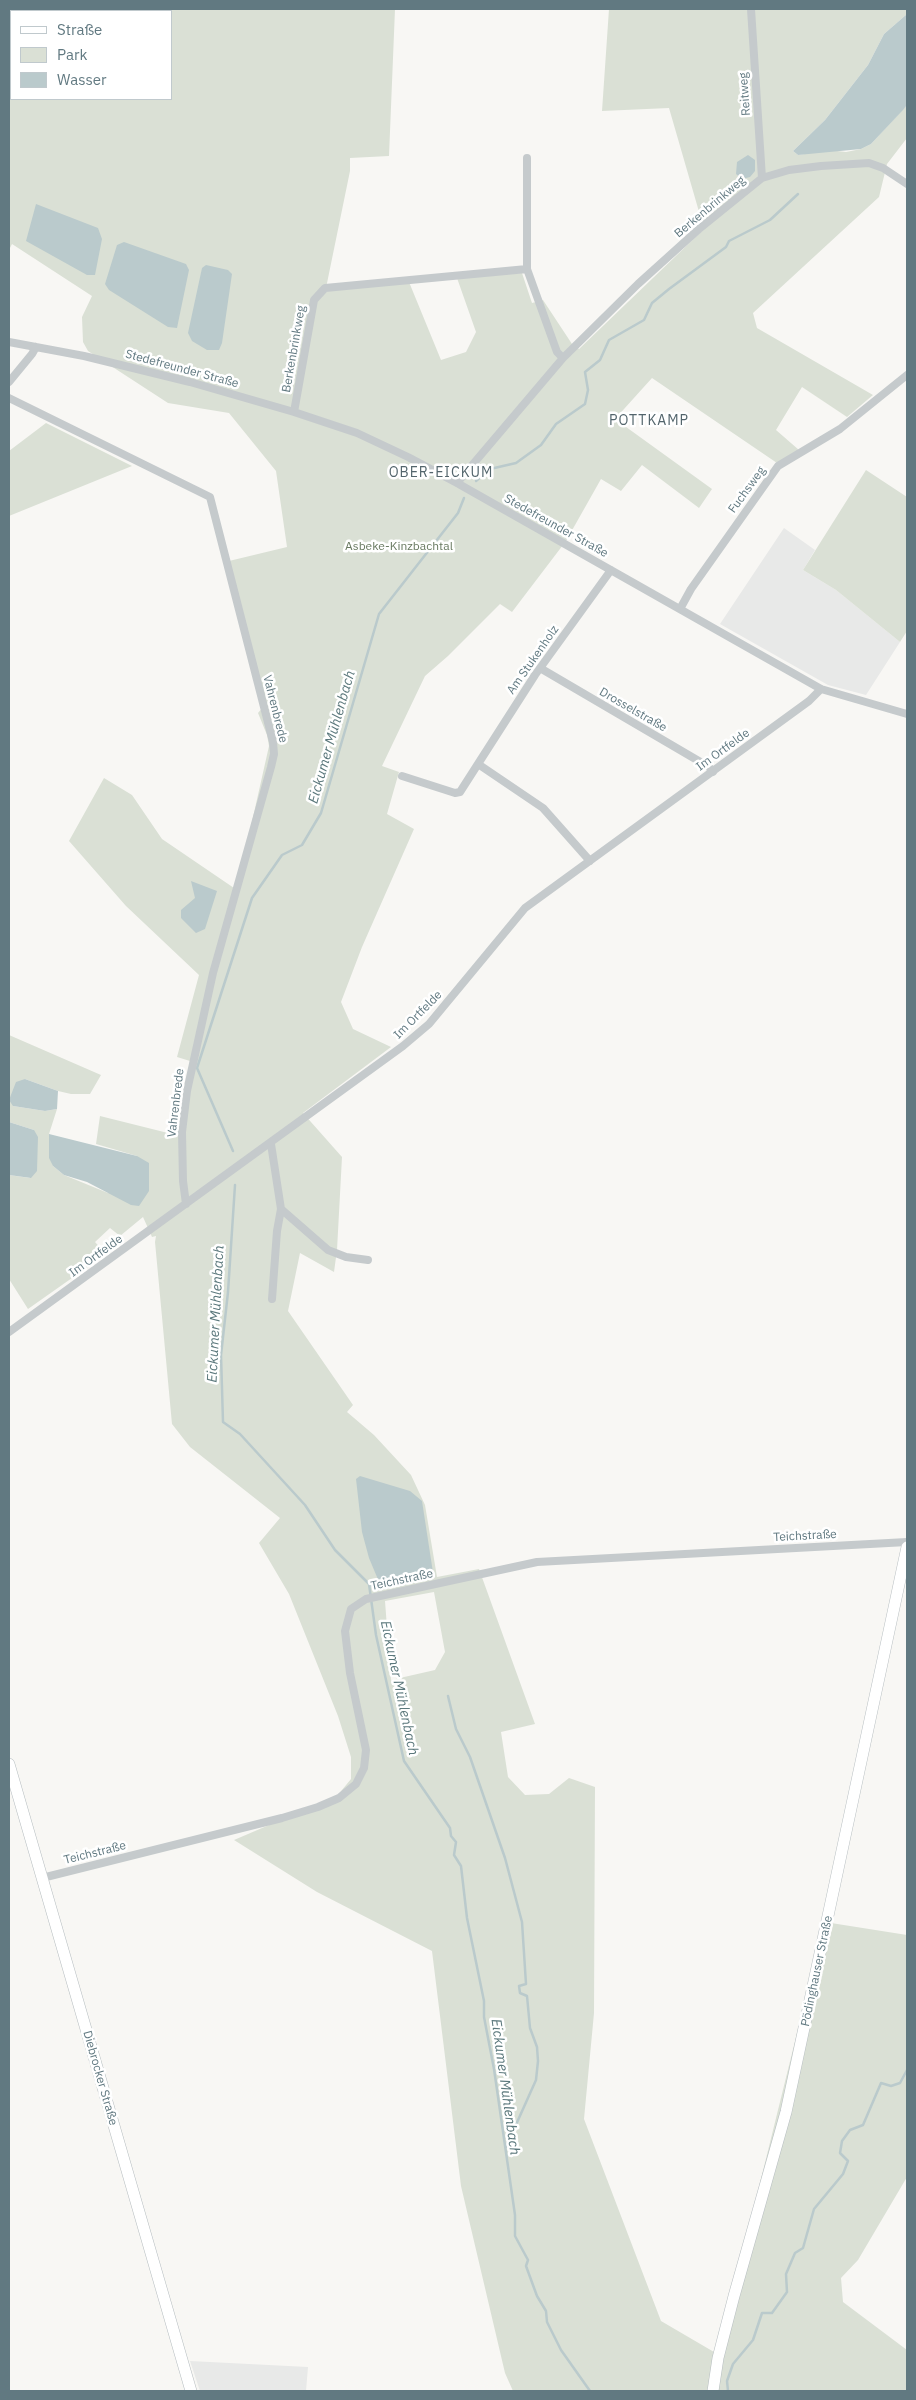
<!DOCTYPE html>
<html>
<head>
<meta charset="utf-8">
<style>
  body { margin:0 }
  #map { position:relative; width:916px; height:2400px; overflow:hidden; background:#f8f7f4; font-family:"IBM Plex Sans",sans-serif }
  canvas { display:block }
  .frame { position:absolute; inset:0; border:10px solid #617981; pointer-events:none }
  .legend { position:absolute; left:10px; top:10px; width:162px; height:90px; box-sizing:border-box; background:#fff; border:1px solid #c0c9cd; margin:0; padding:6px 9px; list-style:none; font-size:15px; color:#617981 }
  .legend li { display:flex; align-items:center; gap:10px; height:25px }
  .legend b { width:25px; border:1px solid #c0c9cd }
</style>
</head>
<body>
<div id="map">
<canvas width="916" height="2400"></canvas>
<div class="frame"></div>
<ul class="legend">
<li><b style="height:6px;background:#fff"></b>Straße</li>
<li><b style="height:14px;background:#dae0d5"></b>Park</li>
<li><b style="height:14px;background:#bacacc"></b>Wasser</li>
</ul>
</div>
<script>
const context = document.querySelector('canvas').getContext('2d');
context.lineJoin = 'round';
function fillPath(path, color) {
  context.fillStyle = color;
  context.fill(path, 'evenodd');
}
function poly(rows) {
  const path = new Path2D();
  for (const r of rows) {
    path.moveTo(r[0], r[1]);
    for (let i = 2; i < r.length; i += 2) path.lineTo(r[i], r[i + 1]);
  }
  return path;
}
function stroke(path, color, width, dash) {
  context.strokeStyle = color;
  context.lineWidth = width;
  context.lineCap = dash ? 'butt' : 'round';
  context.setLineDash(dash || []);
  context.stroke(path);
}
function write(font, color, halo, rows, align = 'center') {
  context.font = font + ' "IBM Plex Sans",sans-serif';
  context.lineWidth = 5;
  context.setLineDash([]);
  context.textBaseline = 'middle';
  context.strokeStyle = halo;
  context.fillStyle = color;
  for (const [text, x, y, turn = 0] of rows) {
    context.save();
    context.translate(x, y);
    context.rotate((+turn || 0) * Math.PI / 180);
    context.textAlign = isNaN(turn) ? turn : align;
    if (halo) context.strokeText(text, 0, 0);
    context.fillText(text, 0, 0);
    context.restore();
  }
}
fillPath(poly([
  [784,528,815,550,803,570,836,590,900,642,866,695,828,685,720,624],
  [190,2361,308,2367,306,2391,200,2391]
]), '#e8e9e8');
fillPath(poly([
  [9,9,395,9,389,156,350,158,350,171,326,288,409,282,441,360,466,352,476,332,457,278,522,273,532,303,543,300,572,344,579,349,704,229,669,108,602,111,609,9,907,9,907,14,884,34,868,65,825,120,793,151,798,155,829,150,846,152,861,149,871,144,907,105,907,138,887,164,879,197,753,313,757,328,873,395,847,417,802,387,776,430,799,450,777,463,652,378,615,419,712,489,699,508,642,465,621,491,601,479,566,541,512,612,500,604,448,656,425,676,382,766,399,772,387,814,414,829,362,947,341,1002,353,1029,391,1047,303,1113,342,1157,337,1250,334,1272,300,1253,288,1311,353,1405,347,1412,374,1435,411,1475,425,1505,437,1577,479,1569,535,1724,501,1732,508,1777,525,1795,549,1794,569,1778,595,1787,594,2013,584,2119,661,2321,714,2352,758,2191,817,1952,831,1923,907,1935,907,2177,858,2260,841,2278,843,2302,907,2350,907,2391,513,2391,505,2373,461,2186,432,1951,317,1892,234,1840,337,1796,351,1779,351,1757,338,1716,289,1594,259,1543,280,1518,190,1447,172,1424,155,1242,156,1236,152,1237,143,1217,120,1236,110,1228,95,1242,106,1254,28,1309,9,1279,9,1175,30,1178,34,1130,9,1122,9,1035,101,1075,90,1094,71,1094,58,1091,25,1079,13,1106,45,1111,57,1109,49,1134,53,1166,64,1175,108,1193,137,1156,96,1144,100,1116,176,1135,190,1061,177,1057,199,975,126,906,69,841,104,778,132,795,162,839,234,888,251,826,269,746,267,735,258,713,263,707,229,561,287,547,276,471,229,413,168,403,88,351,83,342,82,317,92,296,12,244,9,250],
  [11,11,171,11,171,99,11,99],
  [434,1592,445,1652,435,1670,391,1680,385,1601],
  [46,423,132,466,9,516,9,451],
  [866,470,907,497,907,631,900,642,836,590,803,570]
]), '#dae0d5');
fillPath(poly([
  [907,14,907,105,903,110,871,144,861,149,798,155,793,151,825,120,868,65,884,34],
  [748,155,755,160,755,171,750,177,742,179,736,174,737,162],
  [36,204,98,228,102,239,95,275,87,275,26,241],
  [124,242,186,264,189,270,177,328,168,327,109,290,105,284,117,245],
  [206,265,228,270,232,274,222,343,219,350,207,350,192,341,188,333,202,268],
  [191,881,217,891,205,929,196,933,181,918,181,910,195,898],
  [25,1079,58,1091,57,1109,45,1111,13,1106,9,1100,16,1082],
  [9,1122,34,1130,38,1137,37,1171,31,1178,9,1175],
  [49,1134,137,1156,149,1163,149,1191,139,1206,131,1205,87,1182,64,1175,53,1166,49,1158],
  [360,1476,410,1491,422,1501,434,1579,382,1589,369,1558,362,1532,356,1479]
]), '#bacacc');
stroke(poly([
  [476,481,490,469,516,463,541,445,556,424,585,404,588,390,585,372,600,360,609,340,644,320,652,303,669,289,726,247,729,241,770,220,798,194],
  [233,1151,197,1068,252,898,282,855,302,845,321,813,379,614,458,513,464,498],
  [235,1185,228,1292,221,1355,223,1422,240,1434,305,1505,335,1550,369,1584,376,1635,404,1761,450,1828,451,1836,456,1842,454,1855,461,1866,467,1918,484,2001,484,2017,494,2069,515,2215,515,2236,528,2260,526,2266,537,2296,546,2311,547,2322,561,2350,590,2391],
  [369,1584,382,1589],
  [448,1696,456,1729,470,1757,505,1858,522,1922,526,1984,519,1986,520,1993,527,1996,530,2028,537,2047,538,2061,536,2080,506,2147],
  [728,2391,727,2381,733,2364,753,2340,762,2313,772,2313,787,2292,786,2274,795,2253,803,2248,814,2209,843,2174,848,2161,840,2153,842,2141,850,2130,863,2125,881,2083,891,2086,900,2083,907,2070]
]), '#bacacc', 2.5);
const secondary = poly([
  [9,1764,191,2391],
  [713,2391,718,2358,734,2296,786,2112,907,1547]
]);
stroke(secondary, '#b7bec1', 12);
stroke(poly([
  [751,9,762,178],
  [527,158,527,269,557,352,563,358],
  [9,342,84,356,190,382,294,412,357,433,408,457,457,483,821,689,907,714],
  [9,382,32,354,36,347],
  [9,398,210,497,273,742,274,754,271,767,213,973,187,1091,182,1132,183,1181,186,1204],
  [294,412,314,300,325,288,527,269],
  [457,483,563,358,638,284,699,229,762,178,789,170,821,166,869,163,883,168,907,184],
  [680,609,691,589,778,466,840,429,907,375],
  [540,668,709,767,713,772],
  [478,764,543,808,590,861],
  [402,776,455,793,460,792,535,675,611,570],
  [271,1144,281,1209,277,1231,272,1299],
  [281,1209,328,1250,346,1257,368,1260],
  [9,1332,403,1046,429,1024,525,908,809,701,821,689],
  [42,1878,282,1818,318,1807,339,1798,356,1784,364,1768,366,1750,350,1673,345,1631,351,1609,366,1599,537,1562,907,1542]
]), '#c5cacc', 8);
stroke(secondary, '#fff', 11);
write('12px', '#617981', '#fff', [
  ["Reitweg",745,94,-94],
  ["Berkenbrinkweg",710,207,-40],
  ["Berkenbrinkweg",294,349,-80],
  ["Stedefreunder Straße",182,369,15],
  ["Fuchsweg",747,490,-54],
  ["Stedefreunder Straße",556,526,29],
  ["Am Stukenholz",533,660,-55],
  ["Vahrenbrede",275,709,76],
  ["Drosselstraße",633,710,30],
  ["Im Ortfelde",723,750,-36],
  ["Im Ortfelde",418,1015,-45],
  ["Vahrenbrede",176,1103,-83],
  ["Im Ortfelde",96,1256,-36],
  ["Teichstraße",805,1536,-3],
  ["Teichstraße",402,1580,-12],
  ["Teichstraße",95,1853,-14],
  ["Pödinghauser Straße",817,1971,-78],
  ["Diebrocker Straße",100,2078,74]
]);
write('12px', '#687960', '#fff', [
  ["Asbeke-Kinzbachtal",399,547]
]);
context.letterSpacing = '1px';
write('14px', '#53656c', '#fff', [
  ["POTTKAMP",649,421],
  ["OBER-EICKUM",441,473]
]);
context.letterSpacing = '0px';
write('italic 14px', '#5b787c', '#fff', [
  ["Eickumer Mühlenbach",332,737,-74],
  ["Eickumer Mühlenbach",216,1314,-87],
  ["Eickumer Mühlenbach",399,1688,78],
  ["Eickumer Mühlenbach",505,2087,82]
]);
</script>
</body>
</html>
